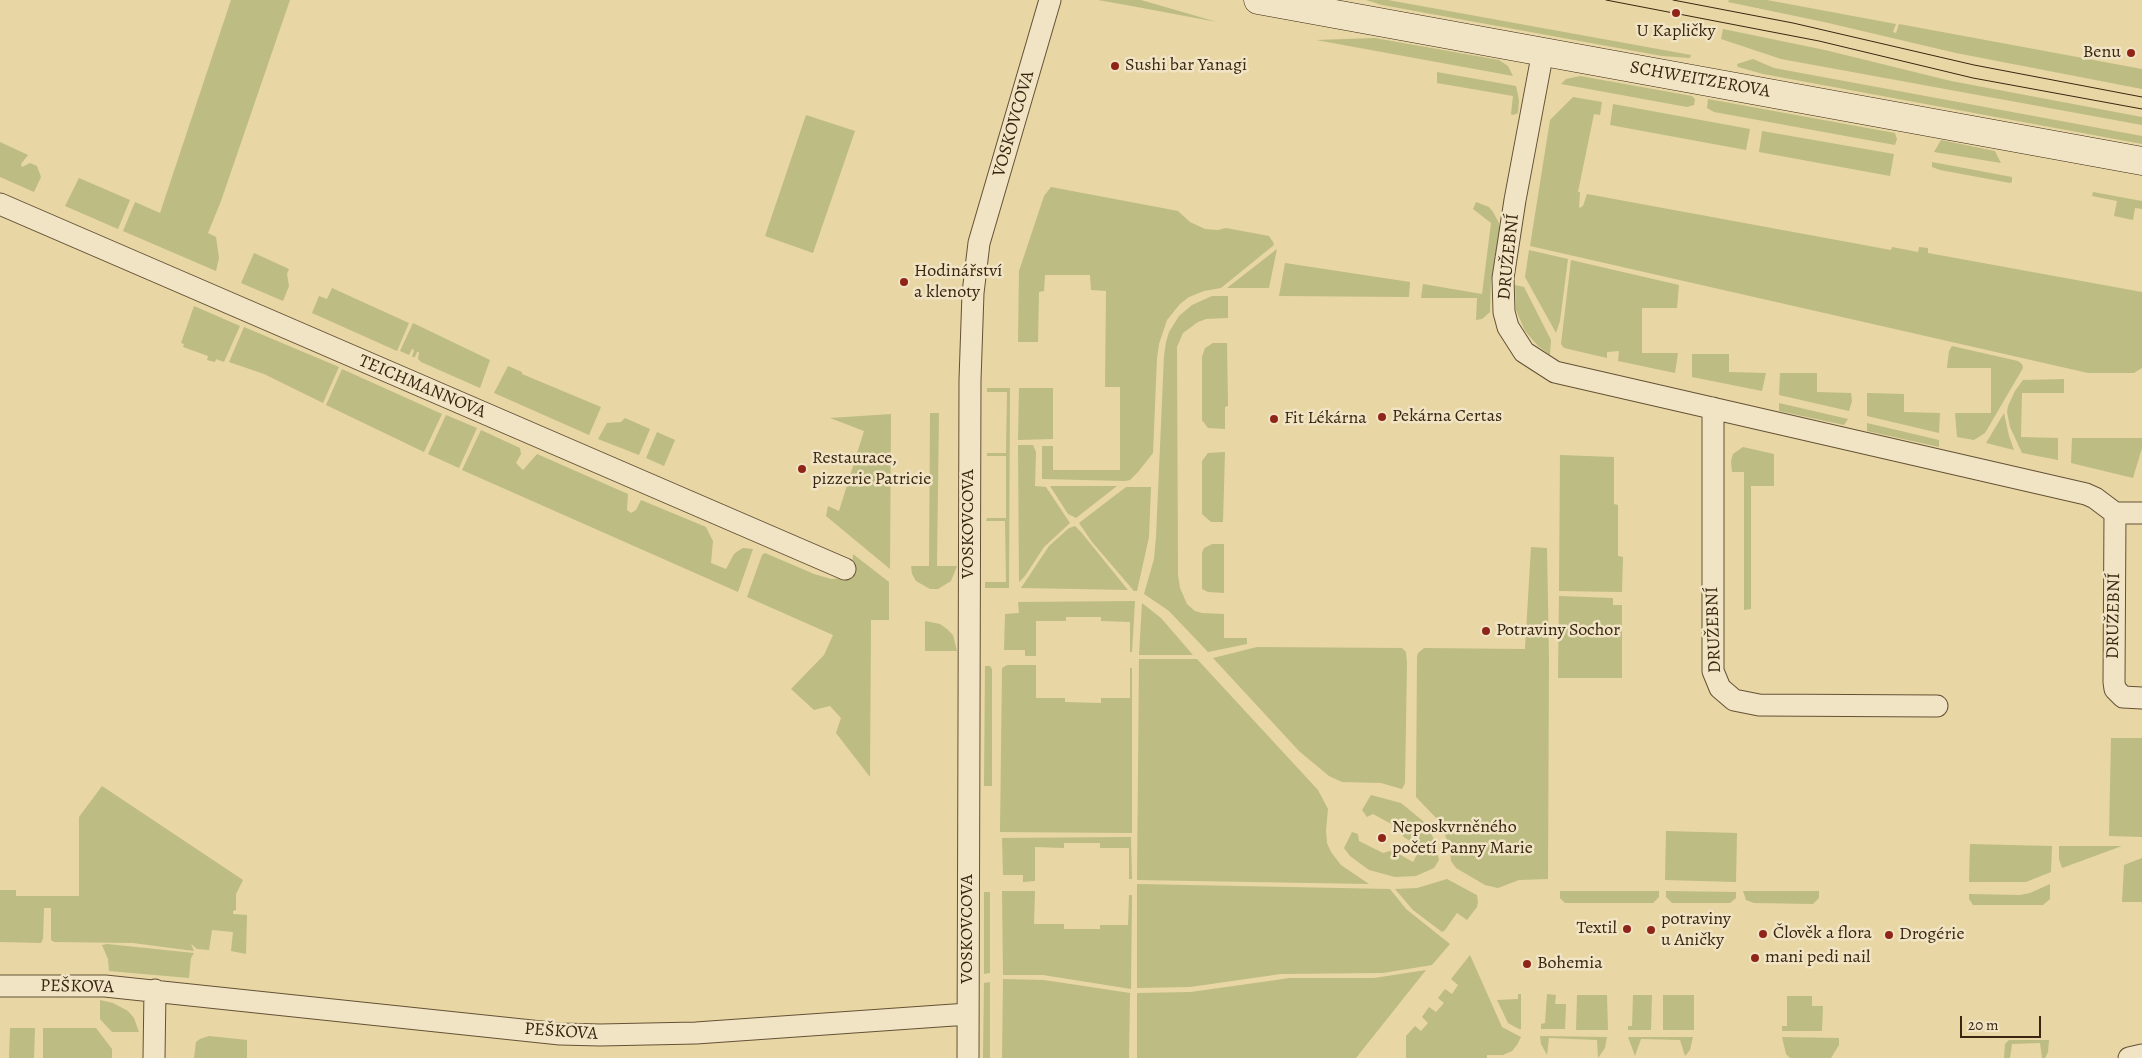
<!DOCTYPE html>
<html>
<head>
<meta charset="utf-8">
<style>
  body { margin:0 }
  #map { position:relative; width:2142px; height:1058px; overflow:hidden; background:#e8d6a5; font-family:Alegreya,serif }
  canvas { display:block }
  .scale { position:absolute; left:1960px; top:1016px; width:81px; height:22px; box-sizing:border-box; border:2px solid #392610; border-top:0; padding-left:6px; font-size:15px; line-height:18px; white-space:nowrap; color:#392610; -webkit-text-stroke:4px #f0e4c4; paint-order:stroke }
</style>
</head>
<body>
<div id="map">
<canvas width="2142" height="1058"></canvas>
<div class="scale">20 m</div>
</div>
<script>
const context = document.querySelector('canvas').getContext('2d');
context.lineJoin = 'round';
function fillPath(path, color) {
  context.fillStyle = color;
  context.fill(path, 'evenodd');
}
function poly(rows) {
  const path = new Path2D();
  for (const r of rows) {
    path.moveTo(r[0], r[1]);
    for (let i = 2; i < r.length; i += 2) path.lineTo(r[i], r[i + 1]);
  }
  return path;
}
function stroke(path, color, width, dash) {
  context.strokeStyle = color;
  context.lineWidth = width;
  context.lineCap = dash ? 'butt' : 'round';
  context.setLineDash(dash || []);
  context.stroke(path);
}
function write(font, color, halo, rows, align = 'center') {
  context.font = font + ' Alegreya,serif';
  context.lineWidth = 5;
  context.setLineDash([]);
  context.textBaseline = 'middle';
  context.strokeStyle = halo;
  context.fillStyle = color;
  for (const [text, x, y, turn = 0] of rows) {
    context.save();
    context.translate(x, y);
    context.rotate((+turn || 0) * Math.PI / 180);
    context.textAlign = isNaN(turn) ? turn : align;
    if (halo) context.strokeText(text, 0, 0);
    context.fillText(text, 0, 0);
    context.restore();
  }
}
fillPath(poly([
  [231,0,290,0,221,201,208,233,216,237,219,258,216,271,123,231,135,202,160,213],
  [1098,0,1141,0,1217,22,1137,7],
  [1366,0,1388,0,1691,55,1690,58,1662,56,1382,5],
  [1729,0,1767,0,1896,24,1893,32,1896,33,1899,24,2142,69,2142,89,1956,53,1824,22,1728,2],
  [1723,29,1825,50,1951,81,2142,117,2142,125,1781,59,1721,39],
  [1375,38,1499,60,1508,66,1513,76,1316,40],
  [1753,59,1774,68,2142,136,2142,144,1763,74,1738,67,1737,64],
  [1437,72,1516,86,1519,100,1518,113,1513,115,1511,114,1513,96,1437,83],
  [1580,76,1692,96,1695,99,1694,105,1687,107,1561,84,1566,79],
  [1573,97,1602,102,1600,115,1594,114,1578,192,1580,192,1579,208,1583,206,1587,194,1891,250,1892,247,1918,252,1919,247,1928,248,1928,253,2142,292,2142,368,2134,373,2088,373,1530,246,1550,120],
  [1708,99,1895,133,1897,139,1895,145,1714,112,1707,108],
  [1613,104,1750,129,1746,150,1610,125],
  [806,115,855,131,813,253,765,236],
  [1762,131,1894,154,1890,176,1759,152],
  [1941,140,1995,151,2001,163,1934,152],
  [0,142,28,155,21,164,22,167,30,163,37,166,41,177,34,192,0,177],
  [1932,162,2012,177,2012,182,2010,183,1940,170,1932,167],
  [79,178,130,200,118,229,65,206],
  [1051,187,1178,211,1190,222,1205,229,1218,230,1226,228,1269,236,1273,242,1274,245,1269,249,1221,288,1204,291,1189,297,1180,304,1167,320,1159,344,1157,358,1153,453,1138,472,1130,480,1125,481,1042,479,1042,446,1053,446,1053,470,1120,470,1120,387,1105,387,1106,291,1091,290,1090,275,1045,275,1044,291,1039,292,1038,342,1018,342,1019,271,1044,196],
  [2093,192,2142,201,2142,209,2135,208,2133,220,2114,216,2117,201,2092,196],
  [1476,202,1489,207,1493,212,1499,223,1499,232,1491,282,1490,312,1482,319,1476,320,1477,298,1421,298,1423,284,1482,294,1491,223,1473,209],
  [1277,249,1269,288,1227,288],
  [1529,250,1568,259,1560,321,1556,333,1525,277],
  [254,253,289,269,287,274,289,286,283,301,241,283],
  [1571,260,1679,285,1677,308,1642,308,1642,353,1678,353,1675,373,1618,361,1619,351,1607,352,1607,358,1564,348,1561,344],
  [1285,263,1410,282,1409,297,1279,296],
  [1515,285,1524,287,1551,340,1550,355,1538,346,1525,331,1516,310],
  [332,288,409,323,397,351,312,313,319,296,327,299],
  [1212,296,1228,296,1228,318,1206,319,1198,322,1183,333,1177,347,1178,575,1180,588,1187,604,1195,611,1202,613,1224,614,1224,638,1247,638,1247,644,1208,652,1169,611,1144,594,1154,559,1156,537,1164,356,1166,342,1169,332,1179,316,1192,305],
  [194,306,240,326,224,362,216,359,215,362,207,360,208,356,183,347,184,344,181,343],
  [413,323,490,360,480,388,421,362,418,359,419,352,417,352,415,357,412,357,414,350,412,349,409,355,400,351],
  [244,327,339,367,323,403,264,374,229,362],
  [1213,343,1227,343,1228,406,1225,407,1225,429,1208,428,1202,420,1202,357,1205,348],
  [1952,346,2018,361,2022,364,2023,368,1985,433,1974,440,1957,437,1955,413,1991,413,1991,368,1947,368,1949,351],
  [1692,354,1729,354,1729,372,1766,373,1762,391,1692,377],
  [508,366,522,372,522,374,601,407,589,435,494,393],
  [342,369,442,414,424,452,326,405],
  [1780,373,1817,373,1817,392,1851,393,1852,401,1849,411,1779,395],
  [2064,379,2064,393,2022,393,2021,437,2058,438,2058,460,2022,453,2010,427,2007,412,2008,406,2015,391,2023,380],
  [987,388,1010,388,1009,588,985,588,985,582,1006,582,1005,521,986,521,987,518,1006,518,1006,456,987,456,987,453,1006,453,1007,392,987,392],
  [1019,388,1053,388,1053,439,1018,440],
  [1867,393,1904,394,1904,412,1940,413,1939,433,1867,416],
  [1779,403,1848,419,1844,425,1779,411],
  [930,413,939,413,937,566,957,566,951,581,938,589,930,589,916,581,912,574,911,566,929,566],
  [2004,413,2009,436,2014,450,1986,443],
  [891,414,890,569,826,516,828,506,839,511,864,431,830,418],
  [446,415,477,428,459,468,428,454],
  [625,418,650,429,639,455,598,439,607,423,621,422],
  [1867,423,1939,440,1939,447,1867,431],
  [481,430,520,448,521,454,516,463,523,470,537,454,628,494,627,510,631,513,636,510,641,500,706,527,713,541,711,563,726,569,734,554,738,551,743,548,753,549,738,592,462,470],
  [657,432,675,440,664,466,646,458],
  [2072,438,2142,438,2142,448,2133,478,2071,463],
  [1018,445,1033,445,1036,452,1035,486,1046,487,1070,523,1044,547,1025,576,1019,582],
  [1743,447,1774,454,1774,486,1751,486,1751,609,1744,610,1744,472,1732,472,1731,461,1733,454],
  [1225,452,1223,522,1211,522,1202,514,1202,461,1208,453],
  [1560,455,1614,457,1614,504,1618,505,1618,556,1623,557,1622,592,1559,591],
  [1050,486,1117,486,1076,518,1068,514],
  [1126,487,1151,487,1149,537,1137,591,1134,591,1092,542,1079,523],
  [1075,526,1081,532,1128,590,1021,588,1049,546,1069,528],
  [1212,544,1224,544,1224,593,1208,592,1202,589,1202,553,1204,548],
  [1531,547,1547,548,1549,658,1548,879,1519,880,1498,888,1485,885,1456,868,1451,861,1450,849,1441,823,1416,797,1417,656,1418,653,1424,648,1525,649],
  [765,553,814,574,831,579,842,578,852,570,853,554,889,582,889,620,871,620,870,777,836,733,841,718,830,706,814,710,791,689,824,655,833,635,747,597,762,555],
  [1559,596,1613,598,1613,605,1622,605,1622,678,1558,678],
  [1135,601,1132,652,1130,652,1130,622,1101,621,1101,617,1066,617,1066,621,1036,621,1036,656,1025,656,1025,650,1004,650,1005,614,1019,613,1018,602],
  [1142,603,1161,618,1193,655,1139,655],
  [925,621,940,624,947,629,953,635,957,651,925,651],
  [1257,647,1402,648,1406,652,1407,663,1405,783,1402,789,1381,783,1342,782,1329,776,1299,751,1213,658],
  [1139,659,1197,659,1318,790,1328,809,1326,831,1327,843,1331,852,1341,865,1369,884,1137,880],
  [1007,665,1036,665,1036,698,1065,698,1065,702,1101,703,1101,698,1130,698,1130,668,1132,668,1132,833,1000,832,1002,668],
  [985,666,990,666,992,669,992,786,984,786],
  [2111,738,2142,738,2142,837,2109,836],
  [102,786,243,880,236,894,236,910,233,911,233,914,247,915,246,954,231,951,233,932,212,930,209,950,197,949,191,944,194,951,133,943,54,942,51,940,51,908,44,908,43,939,41,943,0,942,0,890,16,890,16,896,79,896,79,817],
  [1371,795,1401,803,1423,821,1434,839,1439,860,1434,868,1416,876,1395,877,1369,870,1350,856,1344,848,1352,832,1358,834,1359,841,1383,853,1390,851,1397,853,1413,862,1421,847,1405,838,1397,831,1397,827,1373,814,1367,817,1362,810],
  [1666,831,1737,833,1736,882,1665,880],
  [1131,837,1132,879,1129,879,1129,848,1100,848,1100,843,1064,843,1064,848,1035,847,1035,881,1023,882,1023,875,1003,875,1002,838],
  [1970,844,2052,846,2051,872,2026,882,1969,882],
  [2059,846,2122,846,2062,868,2059,859],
  [2142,858,2142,902,2122,902,2124,865],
  [1447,879,1473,893,1477,895,1478,902,1477,907,1467,920,1457,913,1445,930,1442,932,1413,910,1395,889,1417,888],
  [1137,884,1390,889,1406,909,1450,944,1432,965,1383,973,1281,974,1190,987,1137,988],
  [2050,884,2050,899,2043,905,1973,905,1969,899,1969,894,2020,895,2030,893],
  [1002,891,1035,891,1034,924,1064,924,1064,929,1100,929,1100,925,1128,925,1129,895,1132,895,1131,989,1043,975,1003,975],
  [1560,891,1659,891,1659,897,1653,903,1565,903,1560,898],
  [1666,891,1736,892,1736,898,1730,903,1672,903,1666,897],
  [1743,891,1819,891,1819,898,1813,904,1754,903,1746,900],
  [984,892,990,892,990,973,984,974],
  [107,944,194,953,191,958,189,978,109,971,108,959,102,945],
  [1470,955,1502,1027,1521,1037,1517,1045,1512,1051,1503,1055,1487,1055,1487,1058,1406,1058,1406,1036,1415,1026,1421,1031,1428,1023,1422,1017,1429,1007,1436,1012,1444,1003,1438,998,1445,989,1452,994,1458,985,1451,979],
  [1426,970,1356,1058,1137,1058,1137,993,1191,992,1290,978,1374,978],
  [1003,979,1044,980,1130,993,1129,1058,1002,1058],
  [990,982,990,1058,983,1058,984,983],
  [1518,994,1521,994,1521,1029,1519,1029,1508,1023,1497,1000,1518,999],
  [1547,994,1556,995,1555,1004,1566,1004,1565,1029,1541,1029,1541,1024,1545,1023],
  [1577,995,1607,995,1608,1030,1576,1030],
  [1633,995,1652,995,1651,1030,1628,1030,1628,1026,1632,1026],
  [1663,995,1694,995,1694,1030,1663,1030],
  [1787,996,1812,996,1812,1006,1823,1006,1822,1031,1782,1031,1782,1026,1787,1026],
  [100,1000,113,1003,128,1011,134,1018,139,1032,112,1032,100,1019],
  [10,1028,35,1028,34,1058,9,1058],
  [43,1028,96,1028,112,1049,112,1058,43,1058],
  [209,1036,247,1040,247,1058,194,1058,196,1042,200,1039],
  [1540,1036,1607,1037,1605,1048,1598,1058,1597,1040,1549,1038,1547,1055,1541,1044],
  [1628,1037,1693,1037,1690,1050,1685,1056,1680,1040,1641,1039,1635,1056],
  [1782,1037,1839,1038,1839,1045,1831,1058,1790,1058,1786,1054],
  [2009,1040,2049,1040,2048,1052,2045,1058,2042,1058,2040,1043,2012,1044,2010,1058,2004,1058,2005,1044]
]), '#bdbc82');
const street = poly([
  [1543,51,1515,200,1503,278,1504,312,1508,327,1524,352,1555,372,2086,494,2095,498,2115,513,2142,513],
  [0,204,845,569],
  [1713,408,1713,671,1720,688,1734,700,1759,705,1937,706],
  [2115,513,2114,682,2115,689,2123,697,2142,698],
  [0,986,105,986,560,1034,600,1035,696,1033,968,1014],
  [154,1058,155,990],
  [968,1058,970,380,973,293,979,243,1050,0],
  [2129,1058,2142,1055]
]);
const secondary = poly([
  [1258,0,2142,161]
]);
stroke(street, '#655235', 23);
stroke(secondary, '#392610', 29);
stroke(street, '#f0e4c4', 21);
stroke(secondary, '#f0e4c4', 28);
stroke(poly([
  [1606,0,1819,41,1973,78,2142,109],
  [1673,0,1793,23,1974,65,2142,97]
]), '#392610', 1);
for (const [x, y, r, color] of [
  [1676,13,5,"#8f2418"],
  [2131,53,5,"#8f2418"],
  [1115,66,5,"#8f2418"],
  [904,282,5,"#8f2418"],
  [1382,417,5,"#8f2418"],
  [1274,419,5,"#8f2418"],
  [802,469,5,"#8f2418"],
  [1486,631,5,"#8f2418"],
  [1382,838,5,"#8f2418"],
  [1627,929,5,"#8f2418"],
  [1651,930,5,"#8f2418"],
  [1763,934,5,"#8f2418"],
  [1889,935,5,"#8f2418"],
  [1755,958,5,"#8f2418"],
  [1527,964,5,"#8f2418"]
]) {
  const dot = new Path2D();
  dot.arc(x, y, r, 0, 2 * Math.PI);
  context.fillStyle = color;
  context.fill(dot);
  stroke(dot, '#f0e4c4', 2);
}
write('18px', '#392610', '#f0e4c4', [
  ["U Kapličky",1676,32,"center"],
  ["Benu",2121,53,"right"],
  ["Sushi bar Yanagi",1125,66],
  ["Hodinářství",914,272],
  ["a klenoty",914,293],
  ["Pekárna Certas",1392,417],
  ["Fit Lékárna",1284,419],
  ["Restaurace,",812,459],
  ["pizzerie Patricie",812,480],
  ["Potraviny Sochor",1496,631],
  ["Neposkvrněného",1392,828],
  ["početí Panny Marie",1392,849],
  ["potraviny",1661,920],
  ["u Aničky",1661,941],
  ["Textil",1617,929,"right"],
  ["Člověk a flora",1773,934],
  ["Drogérie",1899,935],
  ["mani pedi nail",1765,958],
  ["Bohemia",1537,964]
], 'left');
write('18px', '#392610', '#f0e4c4', [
  ["SCHWEITZEROVA",1700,80,10],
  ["VOSKOVCOVA",1014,124,-74],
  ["DRUŽEBNÍ",1509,257,-84],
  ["TEICHMANNOVA",422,387,23],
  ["VOSKOVCOVA",969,524,-90],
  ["DRUŽEBNÍ",2114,616,-89],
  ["DRUŽEBNÍ",1714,630,-92],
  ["VOSKOVCOVA",968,929,-90],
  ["PEŠKOVA",77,987,1],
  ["PEŠKOVA",561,1032,4]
]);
</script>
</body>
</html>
